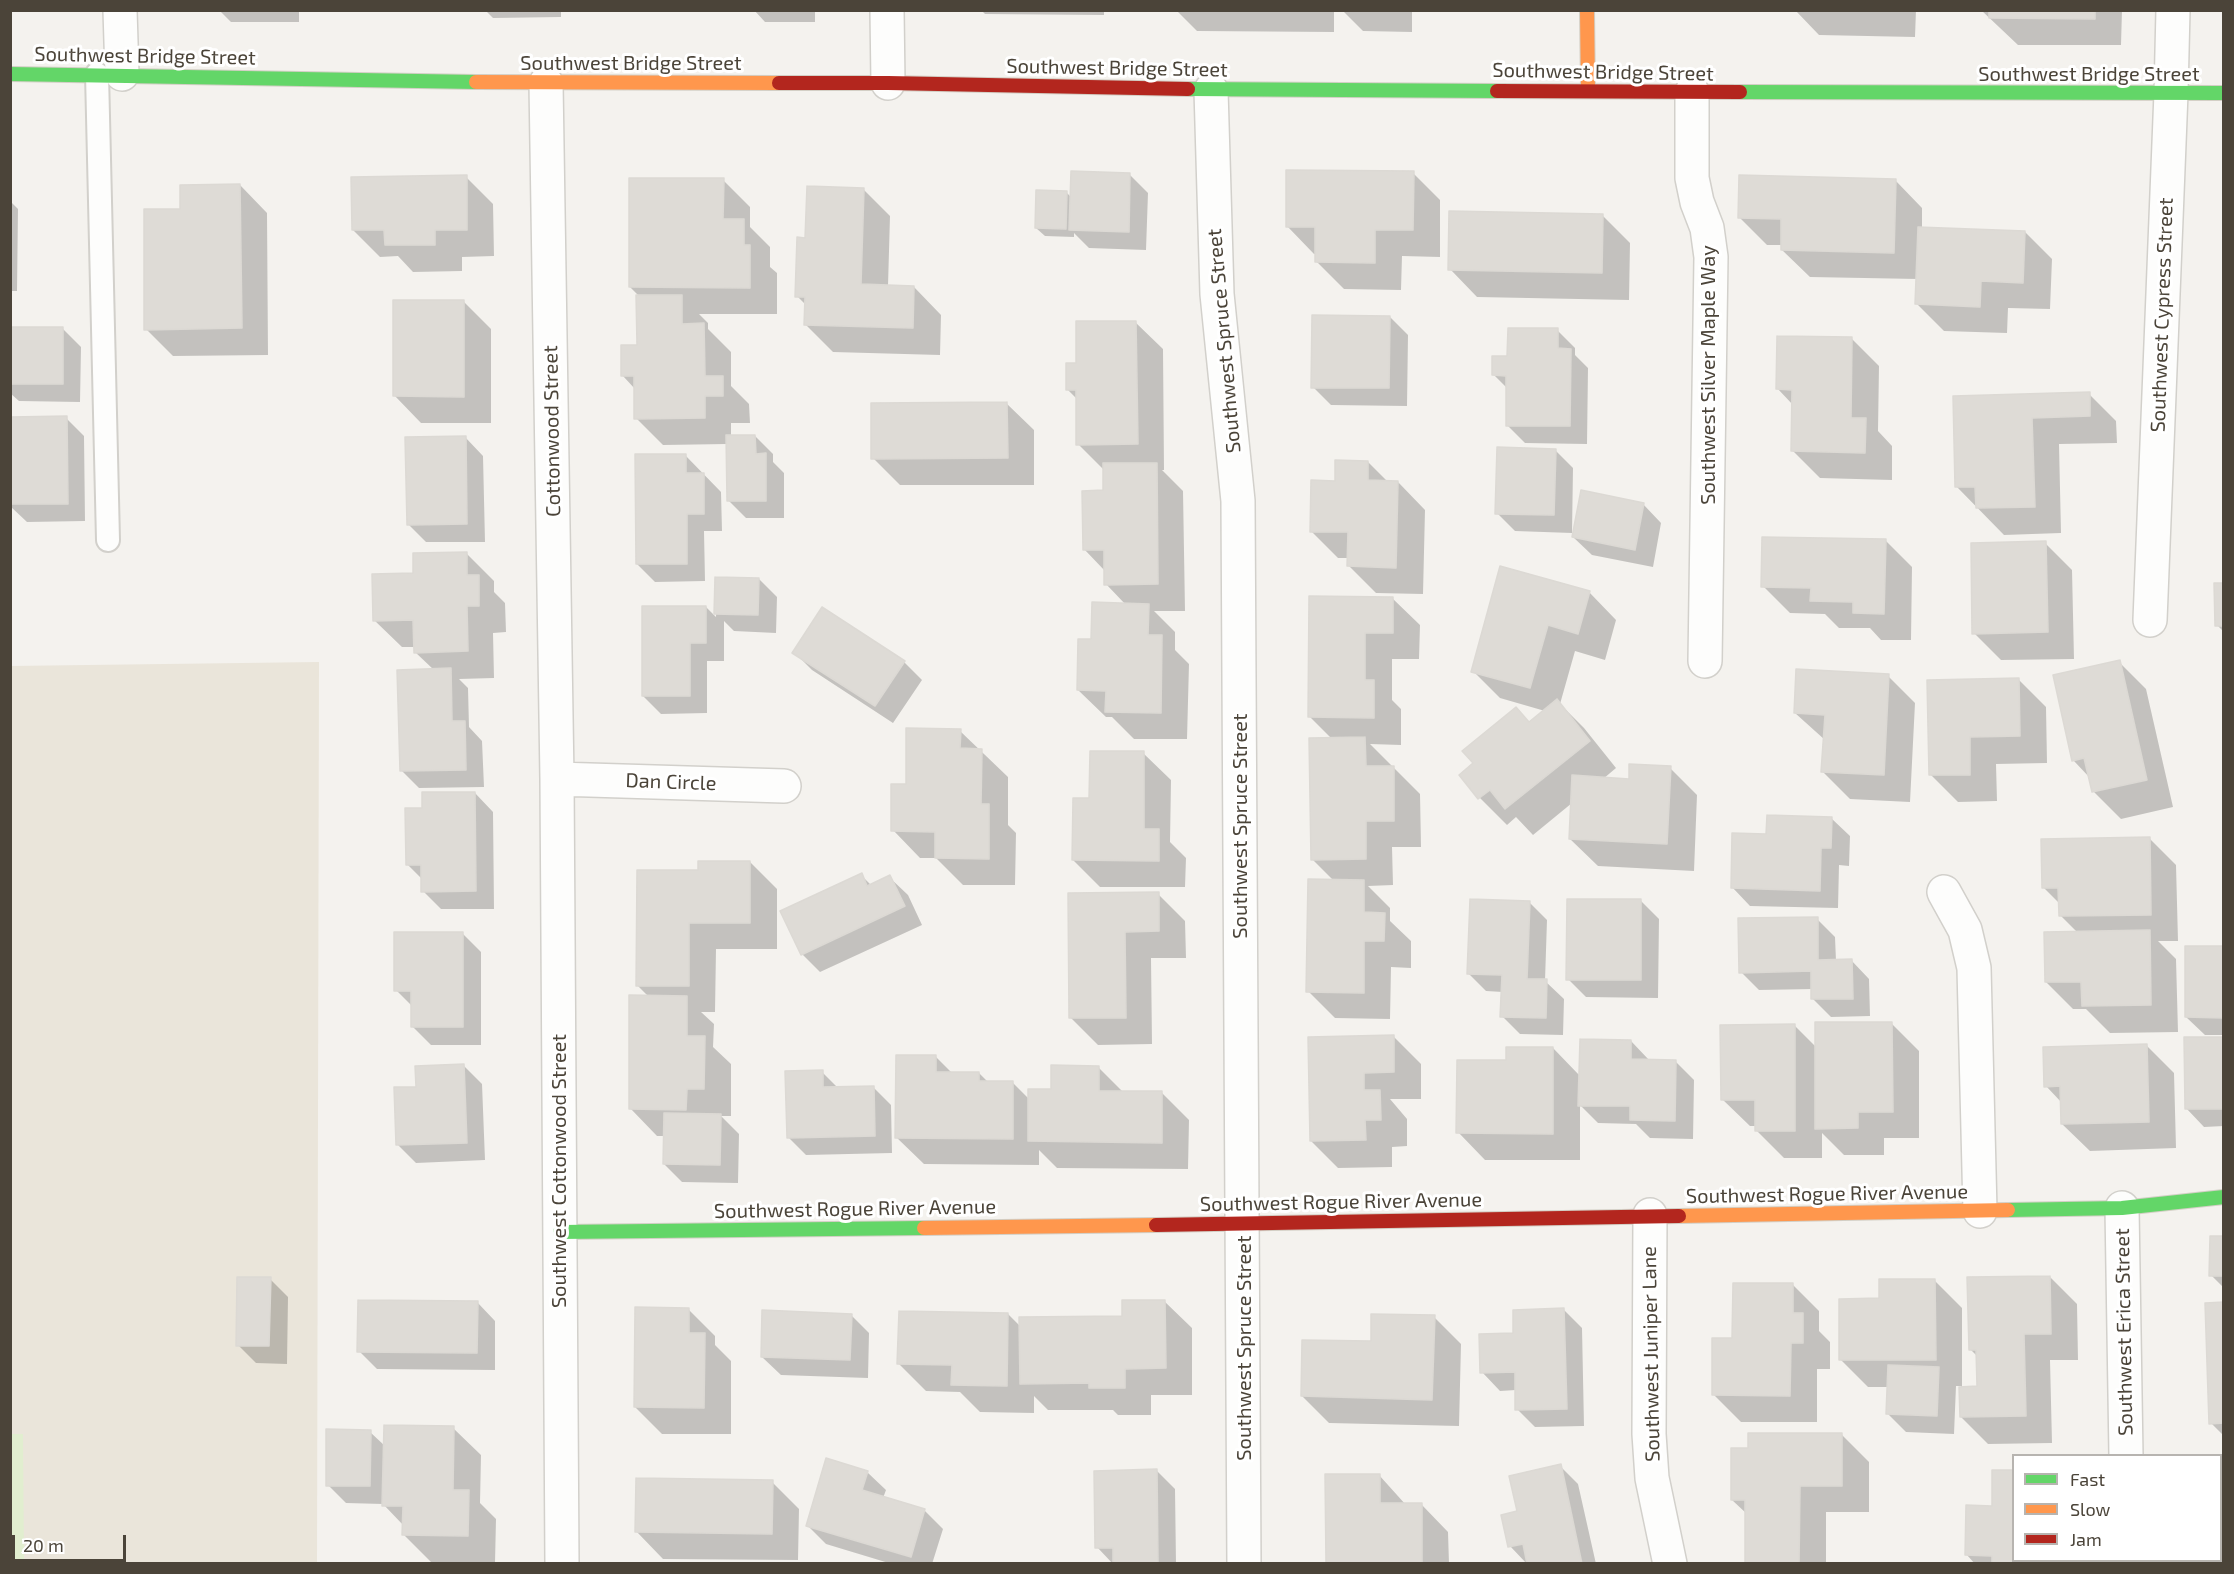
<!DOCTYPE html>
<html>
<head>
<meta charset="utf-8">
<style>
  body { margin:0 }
  #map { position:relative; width:2234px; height:1574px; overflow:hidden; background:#f4f2ee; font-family:"Exo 2",sans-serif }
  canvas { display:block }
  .frame { position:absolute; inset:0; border:12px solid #4b4439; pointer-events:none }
  .legend { position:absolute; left:2012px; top:1454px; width:210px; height:108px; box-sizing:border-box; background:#fff; border:2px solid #b7b4b0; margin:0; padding:8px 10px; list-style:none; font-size:18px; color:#4b4439 }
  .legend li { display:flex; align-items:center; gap:12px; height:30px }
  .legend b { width:30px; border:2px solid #b7b4b0 }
  .scale { position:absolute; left:12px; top:1535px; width:114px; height:27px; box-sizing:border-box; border:3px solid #4b4439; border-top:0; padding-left:8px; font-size:18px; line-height:21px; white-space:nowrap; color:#4b4439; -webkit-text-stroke:4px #fff; paint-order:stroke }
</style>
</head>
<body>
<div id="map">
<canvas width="2234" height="1574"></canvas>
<div class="frame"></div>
<ul class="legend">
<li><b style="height:8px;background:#63d668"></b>Fast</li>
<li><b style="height:8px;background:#ff974d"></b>Slow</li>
<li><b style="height:8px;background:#b3261e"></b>Jam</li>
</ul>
<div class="scale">20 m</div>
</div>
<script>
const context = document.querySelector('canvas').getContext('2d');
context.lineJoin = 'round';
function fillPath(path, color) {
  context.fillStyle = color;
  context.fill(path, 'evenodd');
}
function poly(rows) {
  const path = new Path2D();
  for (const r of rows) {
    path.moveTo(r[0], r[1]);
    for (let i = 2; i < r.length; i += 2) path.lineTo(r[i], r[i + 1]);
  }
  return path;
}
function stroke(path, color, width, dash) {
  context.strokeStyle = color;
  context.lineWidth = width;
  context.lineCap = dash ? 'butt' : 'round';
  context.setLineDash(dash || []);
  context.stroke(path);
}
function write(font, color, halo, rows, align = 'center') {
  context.font = font + ' "Exo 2",sans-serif';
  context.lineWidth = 6;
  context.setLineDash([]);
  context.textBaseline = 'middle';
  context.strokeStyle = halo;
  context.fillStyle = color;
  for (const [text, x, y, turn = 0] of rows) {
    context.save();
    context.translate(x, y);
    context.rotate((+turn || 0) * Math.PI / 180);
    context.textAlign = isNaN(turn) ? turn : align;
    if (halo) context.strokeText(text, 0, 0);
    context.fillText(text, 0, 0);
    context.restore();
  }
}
fillPath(poly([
  [319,662,317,1563,11,1563,10,666]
]), '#eae5da');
fillPath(poly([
  [11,1434,23,1434,24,1563,11,1563]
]), '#e1eecf');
fillPath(poly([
  [219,10,299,10,299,22,231,22],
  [485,10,561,10,561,17,493,18],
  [754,10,815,10,815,22,765,22],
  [981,10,1104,10,1104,15,985,14],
  [1176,10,1334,10,1334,32,1197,31],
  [1342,10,1412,10,1412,32,1363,31],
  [1795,10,1916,10,1915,37,1819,35],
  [1981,10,2122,10,2121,45,2018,45],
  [1413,173,1440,200,1440,257,1402,256,1401,290,1344,289,1317,262,1317,254,1314,254,1287,226],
  [1130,175,1148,193,1146,250,1089,248,1074,233,1074,237,1045,236,1036,228,1066,192,1072,198],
  [466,177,493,204,494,256,462,257,462,271,413,272,398,256,380,257,353,230],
  [723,180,750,207,750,227,770,247,770,267,777,273,777,314,699,314,708,323,708,329,731,352,731,386,749,404,750,423,731,423,731,436,755,436,773,454,773,462,784,473,784,518,746,518,728,500,727,444,663,445,636,418,635,389,623,376,639,346,640,297,630,287],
  [1895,180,1922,208,1922,229,2025,232,2052,259,2050,309,2008,308,2007,333,1944,331,1917,304,1918,279,1810,277,1782,250,1783,245,1767,245,1740,218],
  [240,185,267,213,268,355,173,356,146,329,181,210],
  [863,189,890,216,888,286,914,287,941,315,940,355,833,352,806,325,807,306,797,296,807,239],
  [10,201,18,209,17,291,10,291],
  [1603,216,1630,243,1629,300,1477,297,1450,269],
  [464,302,491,329,491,423,421,423,394,395],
  [1390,317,1408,335,1407,406,1331,405,1313,387],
  [1135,322,1163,349,1164,470,1162,470,1183,491,1185,611,1154,611,1175,632,1175,650,1189,664,1187,739,1134,739,1112,717,1106,717,1078,690,1093,641,1126,605,1106,584,1105,571,1084,549,1105,492,1105,471,1078,444,1077,399,1068,390,1078,364],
  [10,328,63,329,81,347,80,402,19,401,10,393],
  [1557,330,1575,348,1575,355,1588,368,1587,444,1525,443,1507,425,1507,388,1494,375,1509,358],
  [1852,339,1879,366,1878,431,1892,446,1892,480,1820,478,1793,451,1793,405,1777,388],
  [2089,394,2116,421,2117,443,2059,444,2061,533,2004,535,1957,487,1955,398],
  [1006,403,1034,430,1034,485,900,485,873,458],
  [10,418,66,418,84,436,85,521,27,522,10,506],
  [465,437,483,456,485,542,426,542,408,524],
  [1555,450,1573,468,1572,533,1515,531,1497,513],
  [685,455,721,492,722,531,704,531,705,581,655,582,637,564],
  [1368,462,1388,482,1398,482,1425,510,1423,594,1376,593,1349,566,1349,558,1338,558,1311,531,1336,482],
  [1643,504,1661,523,1653,567,1592,555,1573,537],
  [1885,540,1912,567,1911,640,1881,640,1870,628,1839,628,1825,614,1790,613,1763,586],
  [2045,543,2072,570,2074,659,2001,660,1974,633],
  [467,554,494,581,494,592,505,603,506,632,493,633,494,678,459,679,468,688,469,727,482,741,484,787,419,788,401,770,434,670,415,652,415,647,402,647,374,620,415,575],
  [717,578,759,579,777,597,776,633,734,631,724,621,724,661,707,661,707,713,661,714,643,696,706,607,716,617],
  [2224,585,2224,632,2217,625],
  [1589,592,1616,620,1605,660,1575,651,1560,704,1584,728,1616,768,1603,779,1630,780,1670,768,1697,795,1694,871,1598,866,1570,839,1572,803,1533,835,1516,817,1507,825,1480,798,1461,776,1475,764,1516,709,1530,723,1545,711,1500,698,1473,671],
  [1310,597,1392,598,1420,625,1419,659,1392,659,1392,700,1401,709,1401,745,1370,744,1420,794,1421,847,1392,847,1393,885,1368,886,1390,908,1390,921,1411,941,1411,968,1391,967,1390,1019,1335,1018,1308,991,1334,881,1312,859,1332,739,1309,716],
  [794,652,904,662,922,680,893,723,812,670],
  [2119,662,2146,689,2173,807,2121,819,2094,792,2090,778,2074,761,2054,676],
  [1888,676,1915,703,1910,802,1850,799,1823,772,1825,740,1795,713],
  [2019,680,2046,707,2047,763,1996,764,1997,801,1958,802,1931,775],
  [960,731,1008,777,1008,825,1016,833,1015,885,963,885,936,858,920,858,893,830,907,785],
  [1143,753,1171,780,1170,842,1186,858,1185,887,1100,887,1073,860,1091,799],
  [475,793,493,812,494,909,441,909,423,891,423,880,408,865,423,809],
  [1831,818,1850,836,1849,866,1839,865,1838,908,1750,906,1732,887,1768,835],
  [2149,838,2176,865,2178,941,2158,941,2176,959,2178,1032,2110,1033,2086,1009,2073,1009,2046,982,2078,933,2060,915,2060,904,2043,887],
  [750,862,777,889,777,949,716,949,715,1012,701,1012,714,1024,713,1047,731,1064,731,1116,721,1116,739,1134,738,1183,682,1182,664,1164,665,1136,657,1136,630,1108,649,997,637,985,699,872],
  [861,875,871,885,889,877,908,895,922,925,820,972,802,954],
  [1158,894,1185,921,1186,958,1151,958,1152,1044,1098,1045,1071,1018,1069,895],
  [1641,901,1659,919,1658,998,1586,997,1568,979],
  [1529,902,1547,920,1545,981,1564,999,1563,1035,1520,1034,1502,1016,1503,992,1486,991,1468,973],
  [1817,919,1835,937,1836,961,1851,960,1869,979,1870,1016,1831,1017,1813,999,1813,989,1759,990,1741,972],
  [463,934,481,952,481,1045,431,1045,413,1027,413,1007,396,990],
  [2224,948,2224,1035,2205,1035,2186,1017],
  [1892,1024,1919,1051,1919,1138,1884,1138,1884,1155,1844,1155,1822,1133,1822,1158,1784,1158,1757,1131,1757,1126,1750,1126,1722,1099,1794,1025,1816,1047],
  [1393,1036,1421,1064,1421,1099,1390,1099,1407,1119,1407,1146,1392,1147,1392,1167,1338,1168,1311,1141,1309,1038],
  [2224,1039,2224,1126,2204,1127,2186,1108],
  [1631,1041,1649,1060,1676,1062,1694,1080,1693,1139,1650,1138,1636,1124,1598,1123,1580,1105,1580,1160,1485,1160,1458,1132,1507,1062,1553,1048,1580,1076],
  [2147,1046,2174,1073,2176,1148,2090,1151,2062,1124,2062,1103,2046,1086],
  [936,1057,952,1073,979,1073,988,1082,1013,1083,1030,1100,1098,1067,1123,1092,1162,1093,1189,1120,1188,1169,1057,1168,1039,1150,1039,1165,924,1164,896,1137],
  [464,1066,482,1084,485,1160,416,1163,397,1144,418,1088],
  [822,1072,838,1088,873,1087,891,1105,892,1153,806,1155,788,1137],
  [2224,1237,2224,1288,2211,1275],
  [2050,1277,2077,1304,2078,1360,2050,1360,2052,1443,1988,1444,1961,1417,1961,1386,1956,1386,1954,1434,1906,1432,1888,1414,1889,1387,1868,1387,1841,1360,1880,1300,1935,1281,1962,1308,1962,1388,1979,1388,1978,1357,1970,1349],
  [270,1279,288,1297,287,1364,256,1363,238,1345],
  [1792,1284,1819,1311,1819,1331,1830,1342,1830,1369,1817,1369,1817,1422,1741,1422,1714,1395,1734,1339],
  [1164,1301,1192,1328,1192,1395,1151,1395,1151,1415,1118,1415,1113,1410,1048,1410,1034,1396,1034,1413,980,1412,960,1392,926,1391,899,1364,1008,1314,1021,1327,1124,1318],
  [477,1302,495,1321,495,1370,377,1369,359,1351],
  [2224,1304,2224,1436,2211,1423],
  [688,1309,715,1336,715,1345,731,1361,731,1434,662,1434,635,1407],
  [1564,1310,1582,1328,1584,1426,1535,1427,1517,1409,1516,1390,1500,1391,1482,1372,1515,1335],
  [851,1315,869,1333,868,1378,781,1375,762,1357],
  [1434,1317,1461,1344,1459,1426,1329,1423,1302,1396,1372,1343],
  [453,1428,481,1455,480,1503,496,1519,495,1563,431,1562,404,1535,404,1526,383,1504,346,1503,328,1485,370,1432,385,1446],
  [1842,1435,1869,1462,1869,1512,1826,1512,1826,1564,1746,1564,1747,1514,1732,1500,1750,1449],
  [1560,1466,1578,1484,1596,1564,1527,1564,1510,1546,1519,1512],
  [1157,1471,1175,1489,1176,1564,1113,1564,1097,1547],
  [867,1472,886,1490,883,1498,925,1511,943,1529,932,1564,892,1564,826,1544,808,1526],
  [1379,1475,1406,1505,1421,1504,1448,1532,1449,1564,1327,1564],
  [772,1482,799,1509,798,1560,663,1559,636,1531],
  [1994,1508,2014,1560,2072,1560,2072,1564,1975,1564,1967,1555]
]), '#0003');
const building = poly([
  [1989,10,2095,10,2095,19,1989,18,1989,10],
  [1286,170,1414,171,1413,230,1375,230,1375,263,1315,262,1315,227,1286,227,1286,170],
  [1071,171,1130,173,1129,232,1069,230,1071,171],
  [467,175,467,230,435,230,435,245,385,245,384,230,352,230,351,177,467,175],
  [1739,175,1896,179,1894,253,1781,250,1781,219,1738,218,1739,175],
  [629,178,724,178,723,219,744,219,744,245,750,245,750,288,629,287,629,178],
  [240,184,242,328,144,330,144,209,180,209,180,185,240,184],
  [807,186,864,188,861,284,914,286,913,328,804,325,805,297,795,297,797,237,805,238,807,186],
  [1036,190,1067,191,1066,229,1035,228,1036,190],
  [1449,211,1603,214,1602,273,1448,270,1449,211],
  [1918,227,2025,231,2023,283,1981,281,1980,307,1915,304,1918,227],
  [636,295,682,295,682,324,704,323,705,376,723,376,723,396,705,396,705,418,634,419,634,376,621,376,621,345,637,345,636,295],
  [393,300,464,300,464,397,393,396,393,300],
  [1312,315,1390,316,1389,388,1311,388,1312,315],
  [1076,321,1136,321,1138,444,1076,445,1076,390,1066,390,1066,363,1076,363,1076,321],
  [10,327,63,327,63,384,10,384,10,327],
  [1508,328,1558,328,1558,348,1571,349,1570,426,1506,426,1506,376,1492,375,1492,356,1507,356,1508,328],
  [1777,336,1852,337,1851,418,1866,418,1865,453,1791,451,1792,390,1776,389,1777,336],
  [2090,392,2090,416,2032,418,2035,507,1976,508,1975,487,1955,487,1953,396,2090,392],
  [1007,402,1008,458,871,459,871,403,1007,402],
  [67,416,68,504,10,504,10,417,67,416],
  [726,435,755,435,756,454,766,453,766,501,727,501,726,435],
  [466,436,467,524,407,525,405,437,466,436],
  [1497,447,1556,449,1554,515,1495,514,1497,447],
  [635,454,686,454,686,473,704,473,704,514,687,514,687,564,636,564,635,454],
  [1335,460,1368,461,1368,480,1398,481,1396,568,1347,566,1348,532,1310,532,1311,480,1335,481,1335,460],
  [1103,463,1157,463,1158,584,1104,585,1104,550,1083,550,1082,491,1103,490,1103,463],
  [1581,490,1644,503,1635,550,1572,537,1581,490],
  [1762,537,1886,539,1884,614,1853,613,1853,602,1810,601,1811,588,1761,587,1762,537],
  [2046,541,2048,632,1972,634,1971,543,2046,541],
  [467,552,467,575,479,575,479,606,467,606,468,651,414,653,413,620,373,621,372,574,413,573,413,553,467,552],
  [1500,566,1590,591,1578,634,1548,625,1530,688,1471,672,1500,566],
  [715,577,759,578,758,615,714,614,715,577],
  [2214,583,2224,583,2224,626,2215,626,2214,583],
  [1309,596,1393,597,1393,633,1365,633,1365,680,1374,680,1374,718,1308,717,1309,596],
  [1092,602,1149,604,1148,635,1162,635,1161,713,1105,712,1106,691,1077,690,1078,639,1091,639,1092,602],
  [642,606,706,606,706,643,690,643,690,696,642,696,642,606],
  [822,607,905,661,875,706,792,653,822,607],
  [2120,660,2147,780,2092,792,2084,758,2072,761,2053,675,2120,660],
  [451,668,452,721,465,721,466,770,400,771,397,670,451,668],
  [1796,669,1889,674,1884,775,1821,772,1825,715,1794,713,1796,669],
  [2019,678,2020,736,1970,737,1970,775,1929,775,1927,680,2019,678],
  [1557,699,1590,741,1505,809,1490,790,1478,799,1459,775,1473,763,1462,751,1516,707,1529,722,1557,699],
  [906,728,961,729,960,748,982,749,981,804,989,804,989,859,935,858,935,832,891,831,891,784,906,784,906,728],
  [1365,737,1366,766,1394,766,1394,821,1366,821,1366,859,1311,860,1309,738,1365,737],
  [1090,751,1144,751,1144,829,1159,829,1159,861,1072,860,1073,798,1089,798,1090,751],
  [1629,764,1671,766,1667,844,1569,839,1572,775,1629,779,1629,764],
  [422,792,475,792,476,891,421,892,421,865,406,865,405,808,422,808,422,792],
  [1767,815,1832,817,1831,848,1821,848,1820,891,1731,888,1732,833,1766,834,1767,815],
  [2150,837,2151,915,2059,916,2058,888,2042,888,2041,839,2150,837],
  [698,861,750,861,750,923,689,923,689,986,636,986,637,870,698,870,698,861],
  [862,873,867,886,890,875,905,906,801,955,780,911,862,873],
  [1308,879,1364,880,1364,912,1385,913,1384,941,1364,941,1364,993,1306,992,1308,879],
  [1159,892,1159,931,1125,932,1126,1018,1069,1018,1068,893,1159,892],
  [1470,899,1530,901,1527,979,1547,979,1546,1018,1500,1017,1502,975,1467,974,1470,899],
  [1567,899,1641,899,1641,980,1566,980,1567,899],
  [1818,917,1818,960,1852,959,1853,999,1811,999,1811,971,1739,973,1738,918,1818,917],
  [2150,930,2151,1005,2082,1006,2081,982,2045,982,2044,932,2150,930],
  [394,932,463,932,463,1027,411,1027,411,991,394,991,394,932],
  [2185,946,2224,946,2224,1018,2185,1017,2185,946],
  [629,995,687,996,687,1036,705,1036,704,1089,687,1089,686,1110,629,1109,629,995],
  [1815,1022,1892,1022,1893,1112,1858,1112,1858,1128,1815,1129,1815,1022],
  [1795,1024,1795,1131,1755,1131,1755,1100,1721,1100,1720,1025,1795,1024],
  [1394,1035,1394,1072,1364,1073,1364,1090,1380,1090,1381,1120,1365,1120,1366,1140,1310,1141,1308,1037,1394,1035],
  [2184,1037,2224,1037,2224,1109,2185,1109,2184,1037],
  [1580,1039,1631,1040,1631,1059,1676,1060,1675,1121,1630,1120,1630,1106,1578,1106,1580,1039],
  [2147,1044,2149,1122,2061,1124,2060,1086,2044,1087,2043,1047,2147,1044],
  [1506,1047,1553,1047,1553,1134,1456,1133,1457,1060,1506,1060,1506,1047],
  [896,1055,936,1055,936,1072,979,1072,979,1081,1013,1081,1013,1139,895,1138,896,1055],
  [464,1064,467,1143,396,1145,394,1087,416,1087,415,1066,464,1064],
  [1051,1065,1099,1066,1099,1091,1162,1091,1162,1143,1028,1141,1028,1089,1051,1089,1051,1065],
  [823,1070,823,1087,874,1086,875,1136,787,1138,785,1071,823,1070],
  [664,1113,721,1114,720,1165,663,1164,664,1113],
  [2210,1236,2224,1236,2224,1276,2209,1276,2210,1236],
  [2050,1276,2051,1334,2024,1334,2026,1416,1960,1417,1959,1387,1977,1386,1976,1350,1969,1350,1967,1277,2050,1276],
  [237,1277,271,1277,269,1346,236,1346,237,1277],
  [1879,1279,1935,1279,1936,1360,1839,1360,1839,1299,1879,1298,1879,1279],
  [1733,1283,1793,1283,1793,1313,1803,1313,1803,1343,1791,1343,1790,1396,1712,1395,1712,1338,1732,1338,1733,1283],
  [358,1300,478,1301,477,1353,357,1352,358,1300],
  [1122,1300,1165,1300,1166,1368,1125,1369,1125,1388,1089,1388,1089,1383,1020,1384,1019,1317,1122,1316,1122,1300],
  [2224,1302,2224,1423,2209,1424,2205,1303,2224,1302],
  [635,1307,689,1308,689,1333,705,1333,704,1408,634,1407,635,1307],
  [1564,1308,1567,1409,1515,1410,1515,1372,1480,1373,1479,1334,1513,1333,1513,1310,1564,1308],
  [762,1310,852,1314,850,1360,761,1357,762,1310],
  [899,1311,1008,1313,1007,1386,951,1385,952,1365,897,1364,899,1311],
  [1371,1314,1435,1315,1432,1400,1301,1396,1302,1340,1371,1341,1371,1314],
  [1888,1365,1939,1367,1937,1416,1886,1414,1888,1365],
  [384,1425,454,1426,453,1490,469,1490,468,1536,402,1535,403,1506,382,1506,384,1425],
  [326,1429,371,1430,370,1486,326,1486,326,1429],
  [1748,1433,1842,1433,1842,1486,1800,1486,1799,1564,1745,1564,1745,1500,1731,1500,1731,1448,1748,1448,1748,1433],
  [826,1458,868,1471,862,1490,925,1509,911,1557,806,1526,826,1458],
  [1561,1464,1582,1564,1527,1564,1523,1544,1508,1547,1501,1515,1517,1511,1509,1476,1561,1464],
  [1157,1469,1158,1564,1113,1564,1113,1548,1095,1548,1094,1471,1157,1469],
  [1992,1470,2014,1470,2014,1560,2045,1560,2045,1564,1992,1564,1992,1556,1965,1555,1966,1505,1992,1506,1992,1470],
  [1325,1474,1380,1474,1380,1503,1422,1503,1422,1564,1326,1564,1325,1474],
  [636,1478,773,1480,772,1534,635,1532,636,1478],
  [2220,1533,2224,1533,2224,1564,2200,1564,2200,1560,2220,1560,2220,1533]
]);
fillPath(building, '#dedbd6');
stroke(building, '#dcd9d4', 1.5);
const lane = poly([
  [97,74,108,540]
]);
const street = poly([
  [120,10,122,74],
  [887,10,888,83],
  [546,83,557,779,562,1564],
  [1211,90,1217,294,1238,501,1244,1564],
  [1692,92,1692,178,1697,202,1707,228,1711,257,1705,661],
  [2150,620,2171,93,2173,10],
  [557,779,784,786],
  [1944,892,1965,930,1974,968,1980,1211],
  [2122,1208,2126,1456],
  [1650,1215,1649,1434,1652,1478,1670,1564],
  [2128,1560,2128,1564]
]);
const fast = poly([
  [10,74,476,82],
  [1188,89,1497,91],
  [1740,92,2224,93],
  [2008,1210,2122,1208,2224,1197],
  [560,1232,924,1228]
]);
const slow = poly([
  [1587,10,1588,90],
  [476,82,779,83],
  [1679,1216,2008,1210],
  [924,1228,1156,1225]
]);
const jam = poly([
  [779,83,888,83,1188,89],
  [1497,91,1740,92],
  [1156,1225,1679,1216]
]);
stroke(lane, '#d2d0cb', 26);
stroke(street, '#d2d0cb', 36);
stroke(fast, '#d3cfc5', 16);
stroke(slow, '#d3cfc5', 16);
stroke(jam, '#d3cfc5', 16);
stroke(lane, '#fdfdfc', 22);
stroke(street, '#fdfdfc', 33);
stroke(fast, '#63d668', 14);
stroke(slow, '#ff974d', 14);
stroke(jam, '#b3261e', 14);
write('20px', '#4b4439', '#fff', [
  ["Southwest Bridge Street",145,56,1],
  ["Southwest Bridge Street",631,63],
  ["Southwest Bridge Street",1117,68,1],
  ["Southwest Bridge Street",1603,72,1],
  ["Southwest Bridge Street",2089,74],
  ["Southwest Cypress Street",2162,315,-88],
  ["Southwest Spruce Street",1224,341,-95],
  ["Southwest Silver Maple Way",1708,375,-90],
  ["Cottonwood Street",552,431,-91],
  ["Dan Circle",671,782,2],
  ["Southwest Spruce Street",1240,826,-90],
  ["Southwest Cottonwood Street",559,1171,-90],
  ["Southwest Rogue River Avenue",1827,1194,-1],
  ["Southwest Rogue River Avenue",1341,1202,-1],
  ["Southwest Rogue River Avenue",855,1209,-1],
  ["Southwest Erica Street",2124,1332,-91],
  ["Southwest Spruce Street",1244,1348,-90],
  ["Southwest Juniper Lane",1651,1354,-91]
]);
</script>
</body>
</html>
